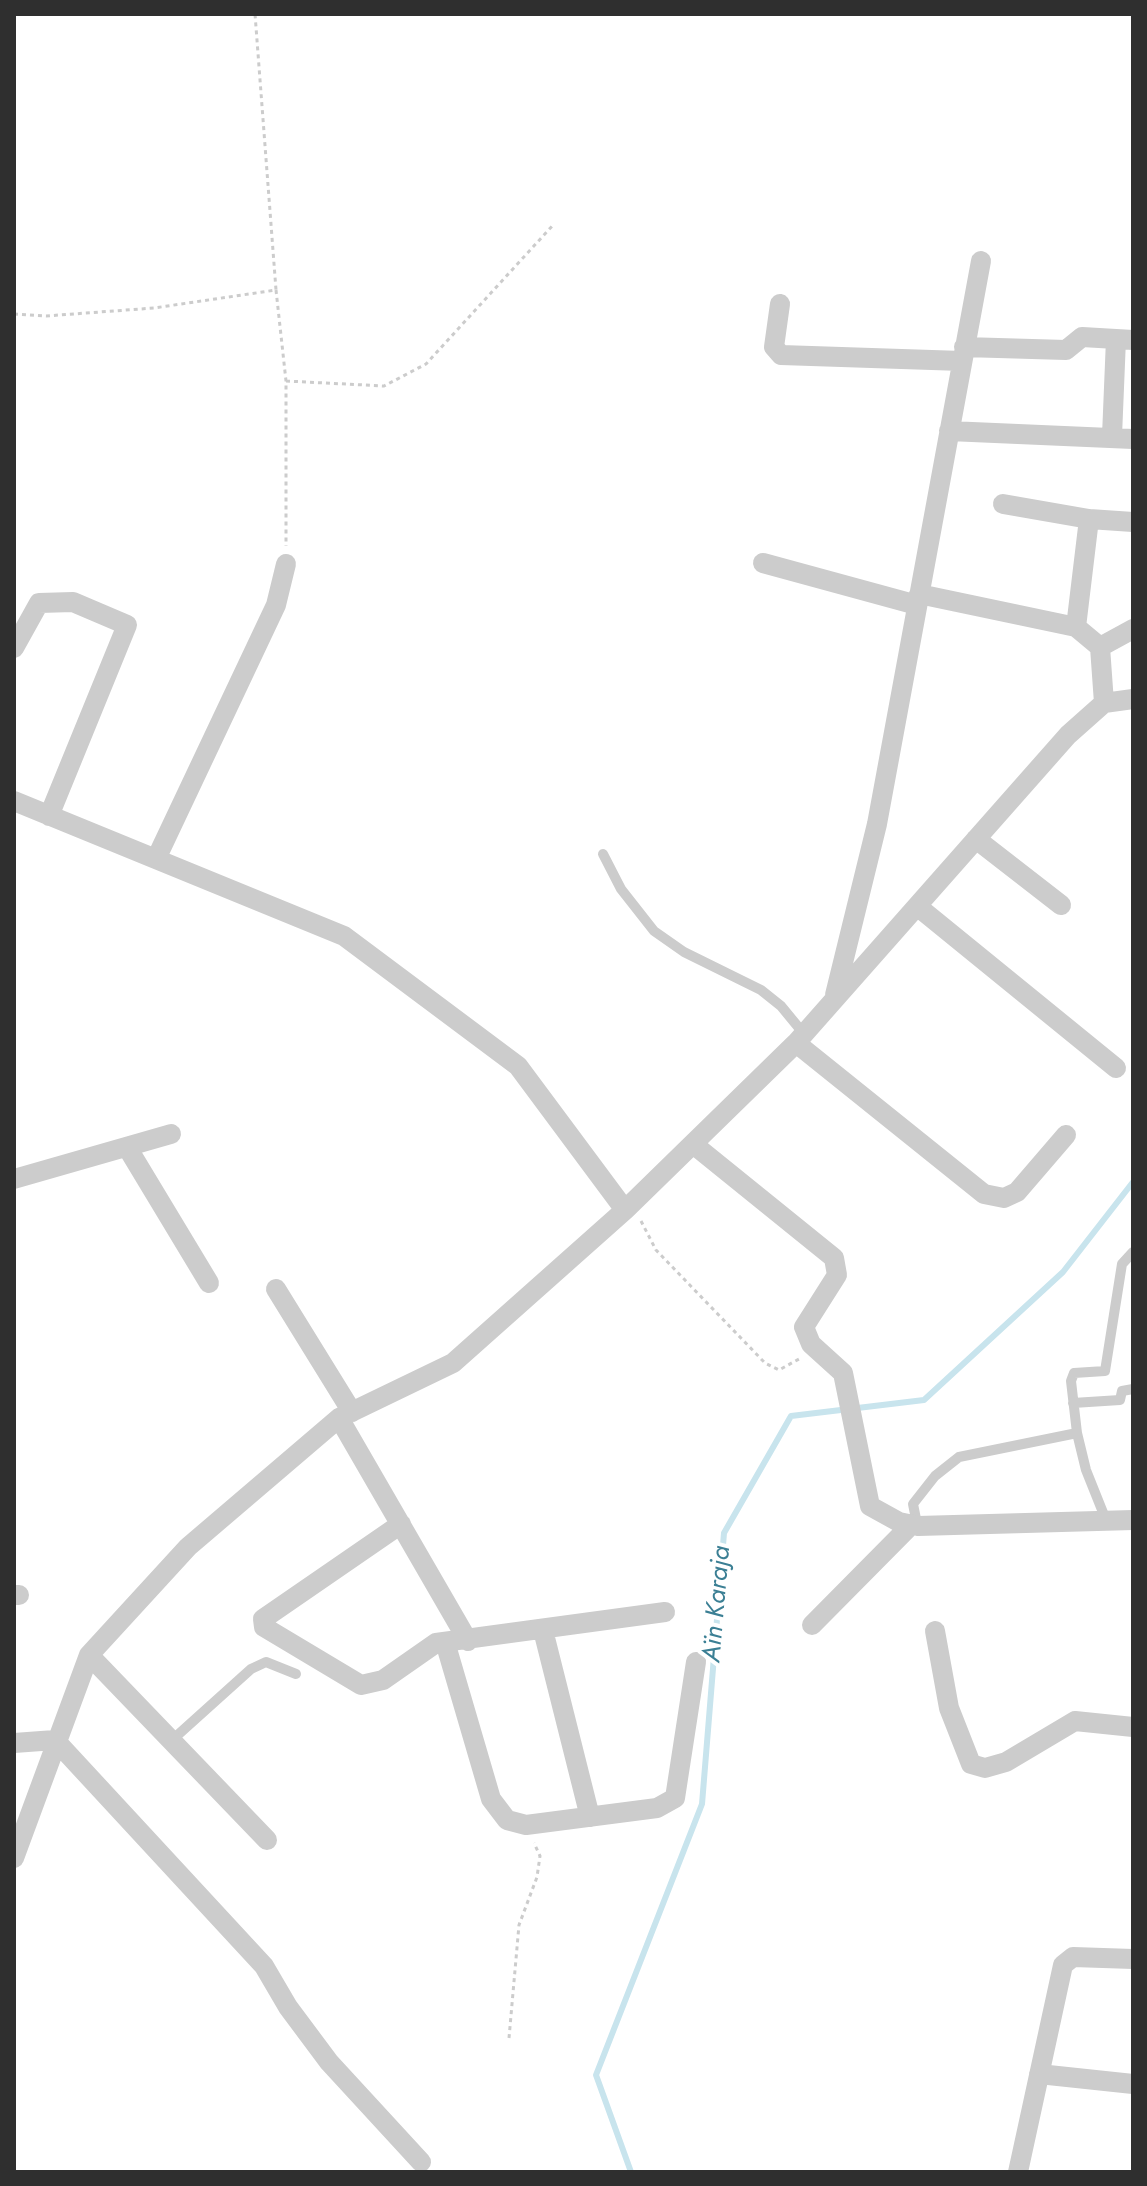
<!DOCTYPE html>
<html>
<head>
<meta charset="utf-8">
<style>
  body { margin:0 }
  #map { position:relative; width:1147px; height:2186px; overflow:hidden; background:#fff; font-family:Jost,sans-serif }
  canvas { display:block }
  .frame { position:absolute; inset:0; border:16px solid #2f2f2f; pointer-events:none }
</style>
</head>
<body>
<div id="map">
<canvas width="1147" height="2186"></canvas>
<div class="frame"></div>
</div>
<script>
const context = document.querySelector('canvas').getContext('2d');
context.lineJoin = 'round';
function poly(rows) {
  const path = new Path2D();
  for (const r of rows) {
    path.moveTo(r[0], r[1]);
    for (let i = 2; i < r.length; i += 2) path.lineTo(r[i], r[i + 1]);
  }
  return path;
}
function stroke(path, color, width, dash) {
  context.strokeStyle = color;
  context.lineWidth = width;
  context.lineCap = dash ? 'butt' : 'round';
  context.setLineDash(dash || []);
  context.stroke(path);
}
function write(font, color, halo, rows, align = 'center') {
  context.font = font + ' Jost,sans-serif';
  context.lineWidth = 8;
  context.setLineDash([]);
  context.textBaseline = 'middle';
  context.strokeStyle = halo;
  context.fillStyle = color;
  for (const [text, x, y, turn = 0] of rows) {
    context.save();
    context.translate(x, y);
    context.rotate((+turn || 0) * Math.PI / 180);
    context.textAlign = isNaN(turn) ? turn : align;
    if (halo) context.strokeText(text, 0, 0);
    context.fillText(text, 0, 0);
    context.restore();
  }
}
stroke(poly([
  [631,2172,596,2075,702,1804,724,1533,791,1416,924,1400,1063,1272,1133,1182]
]), '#c8e4ed', 6);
stroke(poly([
  [276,290,286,381,286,546],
  [14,314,46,316,154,308,276,290,255,14],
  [286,381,384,386,426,364,554,224],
  [641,1221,656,1250,765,1363,779,1370,799,1359],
  [509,2038,519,1925,537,1877,540,1856,534,1843]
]), '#ccc', 3, [4, 4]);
stroke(poly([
  [603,854,621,889,654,931,684,952,761,990,781,1006,804,1034],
  [1073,1403,1120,1400,1122,1391,1133,1389],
  [1106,1520,1086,1470,1077,1433,1071,1381,1074,1373,1105,1371,1122,1264,1133,1252],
  [917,1524,913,1504,935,1476,959,1457,1077,1433],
  [171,1741,251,1669,266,1662,296,1674]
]), '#ccc', 10);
stroke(poly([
  [780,304,774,347,781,355,962,361],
  [964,347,1066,350,1082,337,1133,340],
  [949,431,1133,439],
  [1112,436,1116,339],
  [1003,504,1089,519,1133,522],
  [1089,519,1076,627,1100,647,1104,703],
  [763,563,917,605],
  [919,594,1076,627],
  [1100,647,1133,629],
  [14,648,39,603,73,602,127,625,49,816],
  [14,801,344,936,518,1066,625,1210],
  [976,839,1061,905],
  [156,859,276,605,286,564],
  [917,906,1116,1068],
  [835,995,877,824,981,261],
  [796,1043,984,1194,1004,1198,1017,1192,1066,1135],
  [693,1144,834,1258,837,1275,804,1327,811,1344,843,1373,870,1506,899,1522,918,1526,1133,1520],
  [127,1147,209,1283],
  [14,1179,171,1134],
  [276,1289,352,1412],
  [339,1418,468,1641],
  [401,1524,263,1619,264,1627,361,1685,383,1680,436,1643,665,1612],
  [14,1595,19,1595],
  [812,1625,911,1525],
  [543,1630,590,1817],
  [935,1631,949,1708,971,1764,985,1768,1006,1762,1075,1721,1133,1727],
  [445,1642,491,1799,507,1820,526,1825,657,1808,675,1798,696,1662],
  [89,1655,267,1840],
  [14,1743,55,1740,264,1966,288,2007,329,2062,421,2162],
  [14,1858,89,1655,188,1547,339,1418,453,1363,625,1210,796,1043,1068,735,1104,703,1133,699],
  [1039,2074,1133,2084],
  [1018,2172,1063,1965,1073,1957,1133,1959]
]), '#ccc', 20);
write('italic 26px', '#3b7f94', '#fff', [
  ["Aïn Karaja",718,1604,-85]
]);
</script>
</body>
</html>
